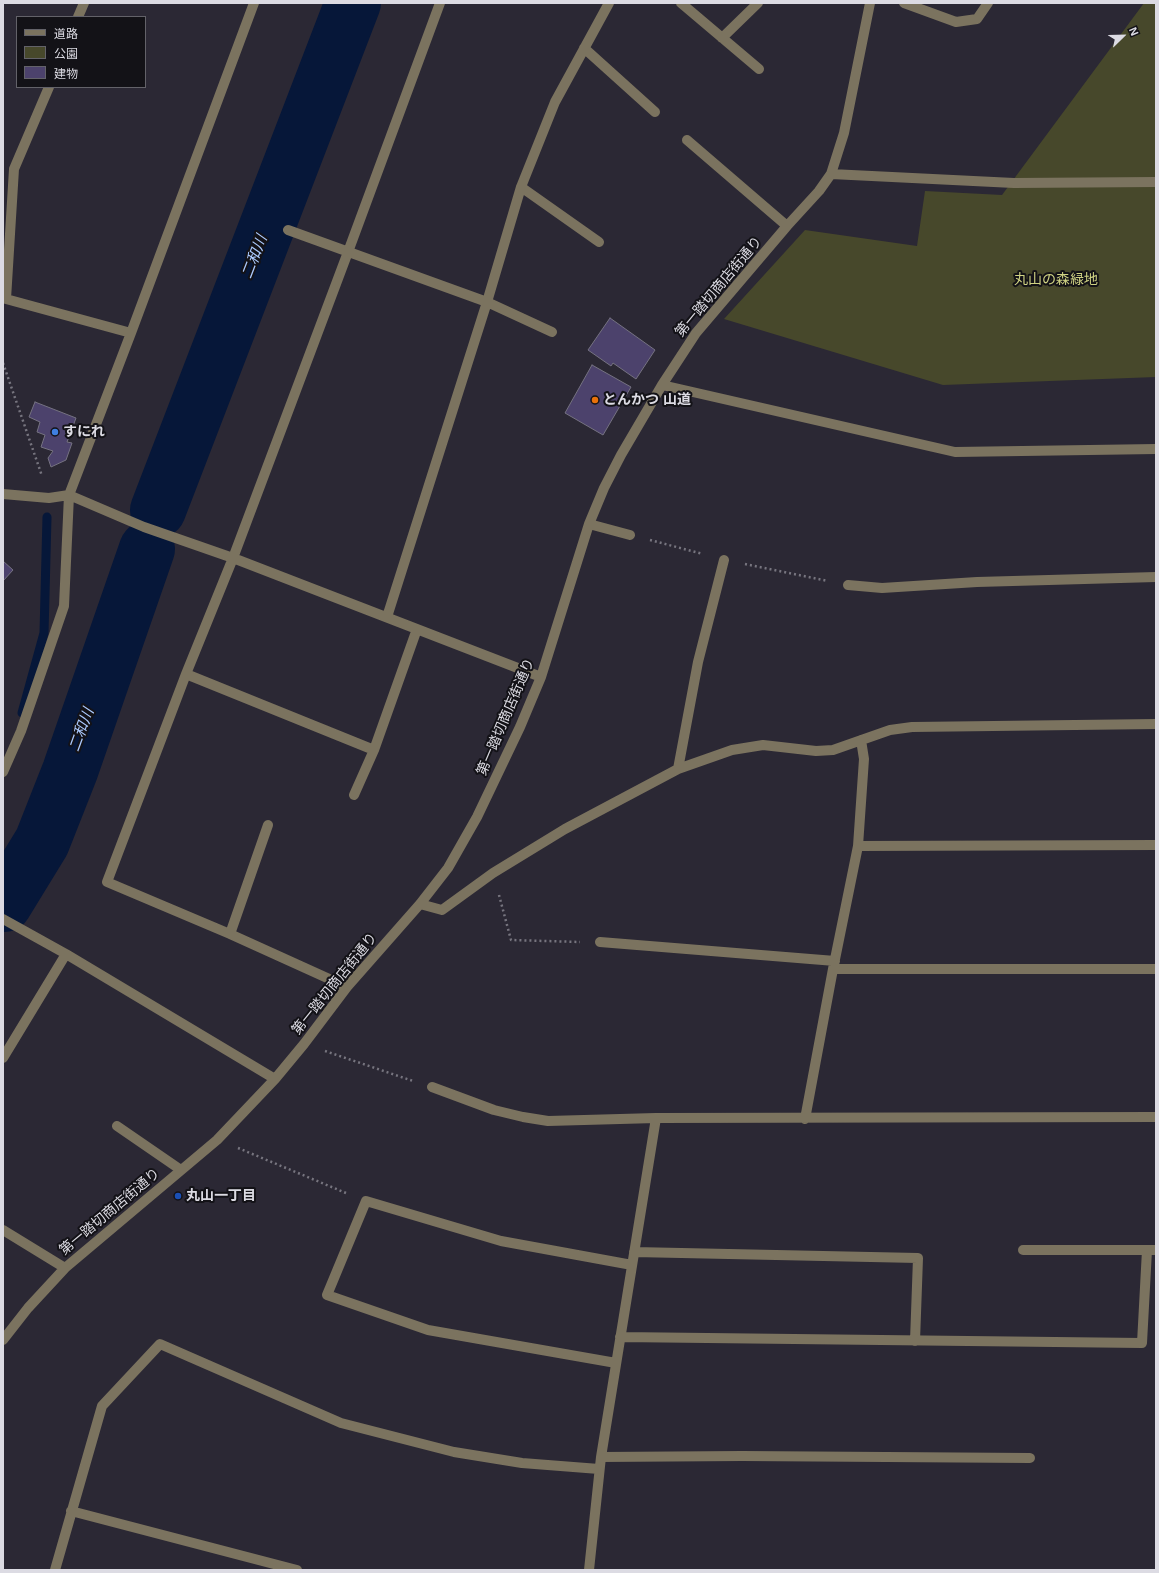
<!DOCTYPE html>
<html>
<head>
<meta charset="utf-8">
<style>
  body { margin:0 }
  #map { position:relative; width:1159px; height:1573px; overflow:hidden; background:#2b2834; font-family:Arial,"Noto Sans JP",sans-serif }
  canvas { display:block }
  .frame { position:absolute; inset:0; border:4px solid #dcdbe3; pointer-events:none }
  .legend { position:absolute; left:16px; top:16px; width:130px; height:72px; box-sizing:border-box; background:#131217; border:1px solid #636269; margin:0; padding:5px 7px; list-style:none; font-size:12px; color:#dcdbe3 }
  .legend li { display:flex; align-items:center; gap:8px; height:20px }
  .legend b { width:20px; border:1px solid #636269 }
  .north { position:absolute; left:1103px; top:16px; width:40px; height:40px; -webkit-text-stroke:3px #131217; paint-order:stroke; rotate:67deg; font-size:11px; font-weight:700; line-height:16px; text-align:center; color:#dcdbe3 }
  .north::after { content:''; display:block; margin:auto; width:14px; height:18px; background:#dcdbe3; clip-path:polygon(50% 0,100% 100%,50% 72%,0 100%) }
</style>
</head>
<body>
<div id="map">
<canvas width="1159" height="1573"></canvas>
<div class="frame"></div>
<ul class="legend">
<li><b style="height:5px;background:#7b735f"></b>道路</li>
<li><b style="height:11px;background:#47482b"></b>公園</li>
<li><b style="height:11px;background:#4c426c"></b>建物</li>
</ul>
<div class="north">N</div>
</div>
<script>
const context = document.querySelector('canvas').getContext('2d');
context.lineJoin = 'round';
function fillPath(path, color) {
  context.fillStyle = color;
  context.fill(path, 'evenodd');
}
function poly(rows) {
  const path = new Path2D();
  for (const r of rows) {
    path.moveTo(r[0], r[1]);
    for (let i = 2; i < r.length; i += 2) path.lineTo(r[i], r[i + 1]);
  }
  return path;
}
function stroke(path, color, width, dash) {
  context.strokeStyle = color;
  context.lineWidth = width;
  context.lineCap = dash ? 'butt' : 'round';
  context.setLineDash(dash || []);
  context.stroke(path);
}
function write(font, color, halo, rows, align = 'center') {
  context.font = font + ' Arial,"Noto Sans JP",sans-serif';
  context.lineWidth = 4;
  context.setLineDash([]);
  context.textBaseline = 'middle';
  context.strokeStyle = halo;
  context.fillStyle = color;
  for (const [text, x, y, turn = 0] of rows) {
    context.save();
    context.translate(x, y);
    context.rotate((+turn || 0) * Math.PI / 180);
    context.textAlign = isNaN(turn) ? turn : align;
    if (halo) context.strokeText(text, 0, 0);
    context.fillText(text, 0, 0);
    context.restore();
  }
}
fillPath(poly([
  [1144,3,1156,3,1156,377,943,385,724,319,805,230,917,246,925,191,1002,195]
]), '#47482b');
stroke(poly([
  [22,713,44,633,47,517]
]), '#061739', 9);
stroke(poly([
  [158,510,353,3],
  [4,904,42,842,70,771,147,549]
]), '#061739', 56);
const building = poly([
  [610,318,655,350,636,379,613,363,611,366,588,350,610,318],
  [592,365,631,387,603,435,565,413,592,365],
  [35,402,76,418,67,442,72,443,66,460,51,467,48,458,53,451,41,447,45,435,37,432,40,422,29,417,35,402],
  [3,561,13,570,3,581,3,561]
]);
fillPath(building, '#4c426c');
stroke(building, '#757281', 1);
stroke(poly([
  [3,363,42,476],
  [650,540,703,554],
  [745,564,828,581],
  [499,895,511,940,580,942],
  [325,1051,413,1081],
  [238,1148,346,1193]
]), '#77757f', 2.5, [2, 3]);
stroke(poly([
  [681,3,759,69],
  [904,3,956,22,977,19,988,3],
  [78,17,84,3],
  [722,38,758,3],
  [584,48,655,112],
  [49,87,14,169,6,299,131,333],
  [687,140,787,226],
  [831,174,1014,183,1156,182],
  [521,187,599,242],
  [288,230,487,302,552,332],
  [662,385,955,452,1156,449],
  [3,494,49,498,69,495,144,527,233,558,541,677],
  [589,524,630,535],
  [848,585,882,588,977,582,1156,577],
  [387,617,487,302,521,187,555,102,609,3],
  [186,674,374,750],
  [678,769,698,662,724,560],
  [3,772,21,731,64,606,69,495,131,333,254,3],
  [354,795,374,750,417,629],
  [858,846,1156,845],
  [420,904,442,910,493,873,565,829,678,769,732,750,763,745,816,751,833,750,890,730,912,727,1156,724],
  [3,919,66,954,275,1079],
  [230,934,268,825],
  [600,942,835,961],
  [833,969,1156,969],
  [347,987,230,934,107,882,186,674,233,558,348,252,440,3],
  [3,1058,66,954],
  [432,1087,494,1110,523,1117,548,1121,656,1118,1156,1117],
  [805,1119,833,969,858,846,864,759,861,740],
  [117,1126,181,1170],
  [3,1230,65,1268],
  [1023,1250,1147,1250],
  [634,1252,918,1258,915,1341],
  [620,1337,1142,1343,1147,1250,1156,1250],
  [3,1340,28,1308,65,1268,217,1140,275,1079,304,1044,347,987,420,904,448,868,477,817,520,727,541,677,589,524,604,488,621,455,662,385,696,333,787,226,819,191,831,174,844,133,870,3],
  [616,1363,428,1330,327,1295,366,1201,501,1241,632,1265],
  [601,1457,742,1456,1030,1458],
  [71,1511,297,1570],
  [55,1570,102,1406,160,1344,341,1423,454,1452,522,1463,599,1469],
  [589,1570,601,1457,656,1118]
]), '#7b735f', 10);
for (const [x, y, r, color] of [
  [595,400,4,"#e8710a"],
  [55,432,4,"#3f7fe0"],
  [178,1196,4,"#1a4fb4"]
]) {
  const dot = new Path2D();
  dot.arc(x, y, r, 0, 2 * Math.PI);
  context.fillStyle = color;
  context.fill(dot);
  stroke(dot, '#131217', 1.5);
}
write('14px', '#cfd283', '#131217', [
  ["丸山の森緑地",1056,280]
]);
write('14px', '#dcdbe3', '#131217', [
  ["第一踏切商店街通り",719,287,-50],
  ["第一踏切商店街通り",506,717,-67],
  ["第一踏切商店街通り",335,984,-51],
  ["第一踏切商店街通り",110,1212,-40]
]);
write('bold 14px', '#dcdbe3', '#131217', [
  ["とんかつ 山道",603,400],
  ["すにれ",63,432],
  ["丸山一丁目",186,1196]
], 'left');
write('italic 15px', '#accafe', '#131217', [
  ["二和川",255,257,-69],
  ["二和川",82,730,-70]
]);
</script>
</body>
</html>
